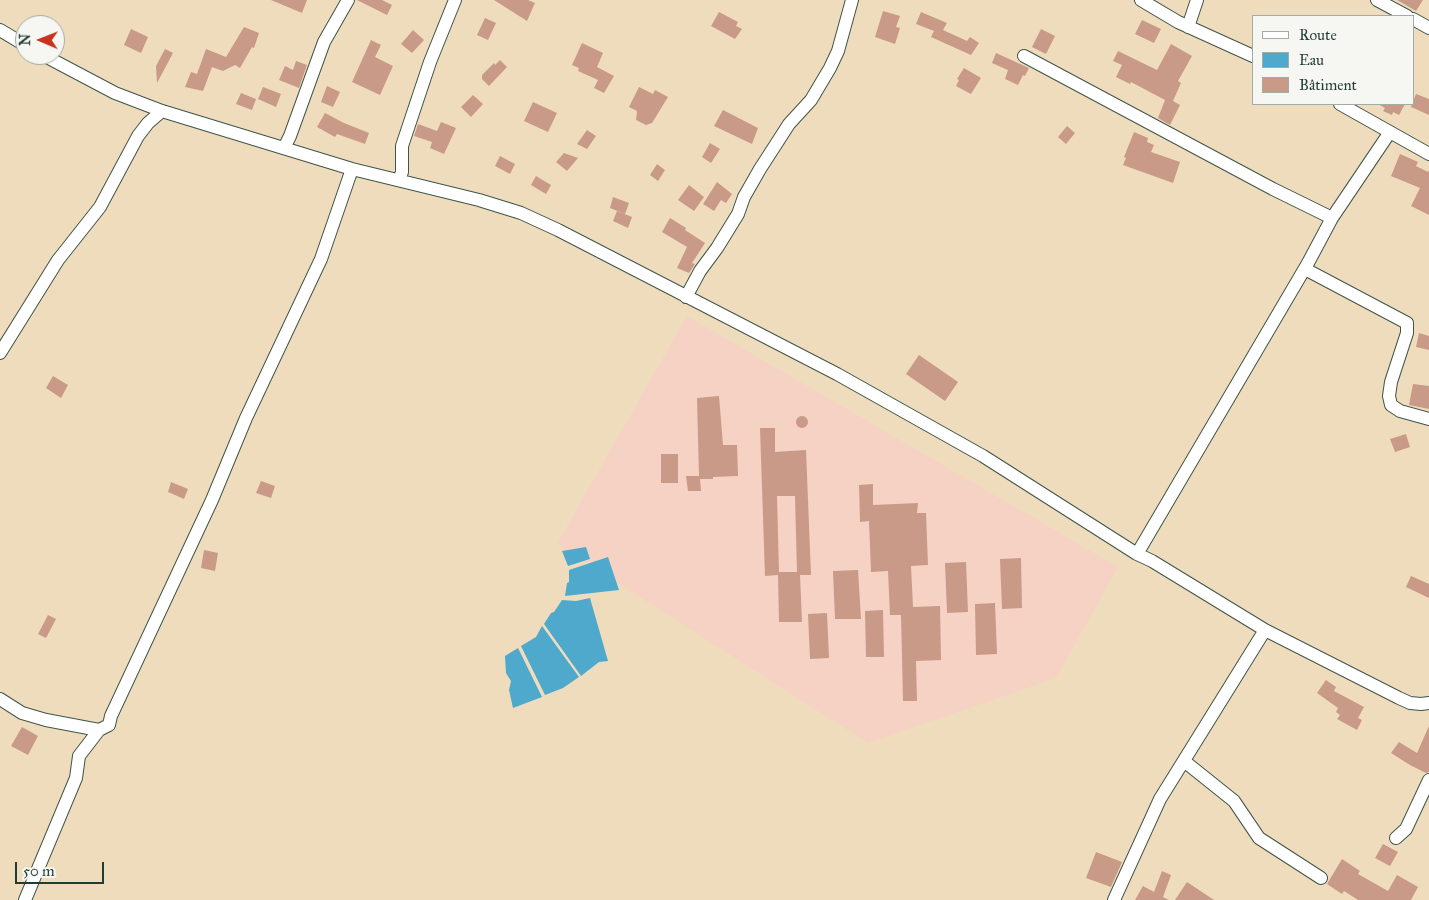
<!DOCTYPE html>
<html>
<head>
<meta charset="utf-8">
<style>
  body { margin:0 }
  #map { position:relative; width:1429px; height:900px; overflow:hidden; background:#efdcbc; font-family:"IM FELL Great Primer",serif }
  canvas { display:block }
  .legend { position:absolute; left:1252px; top:15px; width:162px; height:90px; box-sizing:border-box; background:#f6f6f2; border:1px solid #a0aca6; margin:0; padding:6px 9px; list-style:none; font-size:15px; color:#1f3d34 }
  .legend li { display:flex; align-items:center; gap:10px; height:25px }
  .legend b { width:25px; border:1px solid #a0aca6 }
  .north { position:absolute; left:15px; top:15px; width:50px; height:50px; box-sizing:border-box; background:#f6f6f2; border:1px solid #a0aca6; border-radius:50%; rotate:271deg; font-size:14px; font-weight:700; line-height:20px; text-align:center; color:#1f3d34 }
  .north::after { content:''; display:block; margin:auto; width:18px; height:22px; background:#c8321e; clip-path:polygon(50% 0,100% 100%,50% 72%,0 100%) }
  .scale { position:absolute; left:15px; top:862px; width:89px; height:22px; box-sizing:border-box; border:2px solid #1f3d34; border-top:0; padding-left:6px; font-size:15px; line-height:18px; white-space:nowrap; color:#1f3d34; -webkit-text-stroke:4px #f6f6f2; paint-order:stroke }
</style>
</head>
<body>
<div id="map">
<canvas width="1429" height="900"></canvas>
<ul class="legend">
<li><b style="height:6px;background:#fff"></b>Route</li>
<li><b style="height:14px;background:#4ea9cc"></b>Eau</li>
<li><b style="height:14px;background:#c99a87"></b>Bâtiment</li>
</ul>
<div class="north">N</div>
<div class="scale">50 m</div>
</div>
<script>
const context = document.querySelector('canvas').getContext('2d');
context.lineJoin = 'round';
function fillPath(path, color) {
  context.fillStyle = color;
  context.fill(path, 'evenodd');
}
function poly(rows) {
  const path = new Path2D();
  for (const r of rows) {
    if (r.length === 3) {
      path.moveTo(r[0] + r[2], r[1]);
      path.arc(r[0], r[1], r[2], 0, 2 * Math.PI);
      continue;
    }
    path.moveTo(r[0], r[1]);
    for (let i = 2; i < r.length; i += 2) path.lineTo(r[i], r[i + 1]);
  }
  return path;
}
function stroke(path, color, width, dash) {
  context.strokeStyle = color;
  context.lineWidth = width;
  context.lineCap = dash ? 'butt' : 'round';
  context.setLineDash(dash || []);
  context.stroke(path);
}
fillPath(poly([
  [687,316,1118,567,1056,678,868,743,557,544]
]), '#f6d2c4');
fillPath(poly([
  [586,547,590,559,568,566,562,551],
  [608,557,619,590,565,596,567,583,569,582,569,570],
  [590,598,608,661,599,662,581,676,544,624,551,613,554,612,562,600,576,601],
  [542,626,579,677,563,688,545,695,521,646,536,637],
  [518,648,542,697,513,708,509,690,511,681,506,673,505,656]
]), '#4ea9cc');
fillPath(poly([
  [271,0,307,0,302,13],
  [357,0,382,0,392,5,387,15],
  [494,0,528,0,535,3,527,21],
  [1397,0,1423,0,1416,11],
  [883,11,900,16,896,27,900,28,895,44,875,37],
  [719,12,738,22,736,26,742,29,735,39,711,26],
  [921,12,947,23,943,30,967,41,970,37,979,43,971,55,931,37,934,31,916,24],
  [485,18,496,23,488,40,477,35],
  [1142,20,1161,29,1154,43,1135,34],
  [244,27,259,33,254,48,252,47,240,68,235,65,223,71,212,67,203,91,185,87,191,72,197,74,206,49,226,57],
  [131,29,148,37,141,53,124,45],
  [1041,29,1055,36,1046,54,1032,47],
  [413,30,424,40,412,53,401,44],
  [371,40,381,45,375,57,393,66,380,95,352,82],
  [582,43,603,53,597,67,614,76,604,93,594,88,598,80,578,71,579,68,572,65],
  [1171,44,1192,56,1178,81,1181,83,1173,101,1180,105,1170,125,1158,118,1165,100,1131,82,1130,84,1116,77,1122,65,1113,61,1118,51,1157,70],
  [165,49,173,53,157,83,156,66],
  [996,53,1029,68,1025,76,1023,75,1018,85,1005,79,1008,70,992,63],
  [500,60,507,67,489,86,482,79,482,75,494,63,495,65],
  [296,61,307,65,299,88,279,80,285,66,293,70],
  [964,68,981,78,971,94,956,86,959,80,957,79],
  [327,86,340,92,333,107,321,102],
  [263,87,281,94,276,107,258,99],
  [639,87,653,94,655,90,668,97,652,123,646,125,636,120,637,111,629,107],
  [241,93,256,99,252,110,236,104],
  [1416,94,1429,99,1429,115,1411,107],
  [473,95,483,104,471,117,461,107],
  [533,102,557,113,548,132,524,121],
  [1378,104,1405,104,1399,115,1393,112,1392,115,1383,111,1385,108],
  [723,110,758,128,752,144,714,126],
  [325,113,344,123,369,133,365,144,337,134,335,137,317,127],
  [441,122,456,128,444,154,430,148,432,142,414,136,418,124,437,131],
  [1067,126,1075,133,1066,144,1058,137],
  [587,130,596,136,587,149,577,144],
  [1134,132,1148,138,1147,142,1154,145,1151,152,1180,162,1173,183,1123,165,1126,158,1124,157],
  [710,143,720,149,711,163,702,157],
  [564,153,578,158,567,171,556,162],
  [1400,154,1418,162,1416,166,1428,172,1429,170,1429,215,1411,206,1420,188,1391,176],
  [500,156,515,164,510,174,495,166],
  [657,164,665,170,658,181,650,175],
  [536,176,551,185,546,194,531,185],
  [717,182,732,194,726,203,721,200,714,211,703,204],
  [689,185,704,197,694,211,678,200],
  [613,197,629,203,625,214,610,208],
  [617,211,632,217,628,228,613,221],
  [670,218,686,228,685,230,705,243,692,263,695,264,689,273,677,268,687,247,662,232],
  [1419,333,1429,336,1429,350,1416,347],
  [919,355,958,382,945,401,906,374],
  [53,376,68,385,61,398,46,388],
  [1413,384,1429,386,1429,409,1409,405],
  [719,396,723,445,737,445,738,476,713,477,713,479,700,479,701,491,688,491,686,476,699,476,697,398],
  [802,422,6],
  [760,428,775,428,775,452,806,450,811,575,800,575,802,622,779,622,778,575,765,576],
  [777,496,795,496,797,572,779,572],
  [1406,434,1410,447,1395,452,1390,439],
  [661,454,678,454,678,483,661,483],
  [261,481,275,486,271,498,256,493],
  [171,482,188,489,184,499,168,492],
  [873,484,873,505,918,503,917,513,926,513,928,565,911,566,913,607,940,606,941,660,916,661,917,701,903,701,901,615,890,615,888,571,871,572,869,521,860,522,859,485],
  [204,550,218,553,215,571,201,568],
  [1021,558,1022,608,1002,609,1000,559],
  [966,562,968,612,947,613,945,563],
  [858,570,861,619,835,619,833,571],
  [1411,576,1429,584,1429,598,1406,587],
  [995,603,997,654,976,655,975,604],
  [883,610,884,657,866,657,865,611],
  [827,613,829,658,810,659,808,614],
  [48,615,56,619,46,638,38,634],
  [1326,680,1336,687,1334,691,1364,707,1358,718,1362,720,1357,730,1337,719,1340,715,1336,712,1338,708,1317,693],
  [1429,726,1429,772,1426,773,1410,765,1391,753,1399,742,1417,753],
  [22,727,38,736,28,755,11,746],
  [1383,844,1398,852,1390,866,1375,858],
  [1096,852,1122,862,1111,887,1086,878],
  [1342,859,1360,871,1358,874,1388,891,1397,875,1418,887,1411,900,1358,900,1344,891,1342,894,1327,884],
  [1162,871,1171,875,1163,897,1169,900,1135,900,1143,886,1154,892],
  [1187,882,1214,900,1175,900]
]), '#c99a87');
const minor = poly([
  [1141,0,1178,22,1253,56],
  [1377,0,1407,16],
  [1413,19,1429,28],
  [1188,27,1197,0],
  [0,30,25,45],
  [43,55,115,93,162,111,352,169,479,200,521,213,558,230,837,374,983,456,1137,554,1152,561,1265,630,1399,698,1410,703,1421,704,1429,703],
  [1024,56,1273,189,1332,218],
  [1340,104,1429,154],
  [284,148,290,136,324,42,348,0],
  [399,180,402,172,402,146,430,62,455,0],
  [1305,269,1407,323,1407,333,1391,382,1389,396,1391,405,1400,411,1429,419],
  [686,297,700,271,717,248,738,214,744,197,760,169,789,124,811,100,830,68,838,51,852,0],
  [0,353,58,260,100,207,138,136,148,123,162,111],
  [1137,554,1308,263,1332,218,1390,132],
  [0,699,22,713,46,720,99,730,109,725,111,716,212,500,246,418,321,259,352,169],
  [1184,761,1234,801,1259,838,1321,878],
  [1396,838,1406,829,1429,780],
  [25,900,76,778,79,756,99,730],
  [1114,900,1160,799,1265,630]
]);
stroke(minor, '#3e5548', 14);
stroke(minor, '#fff', 12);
</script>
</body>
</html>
